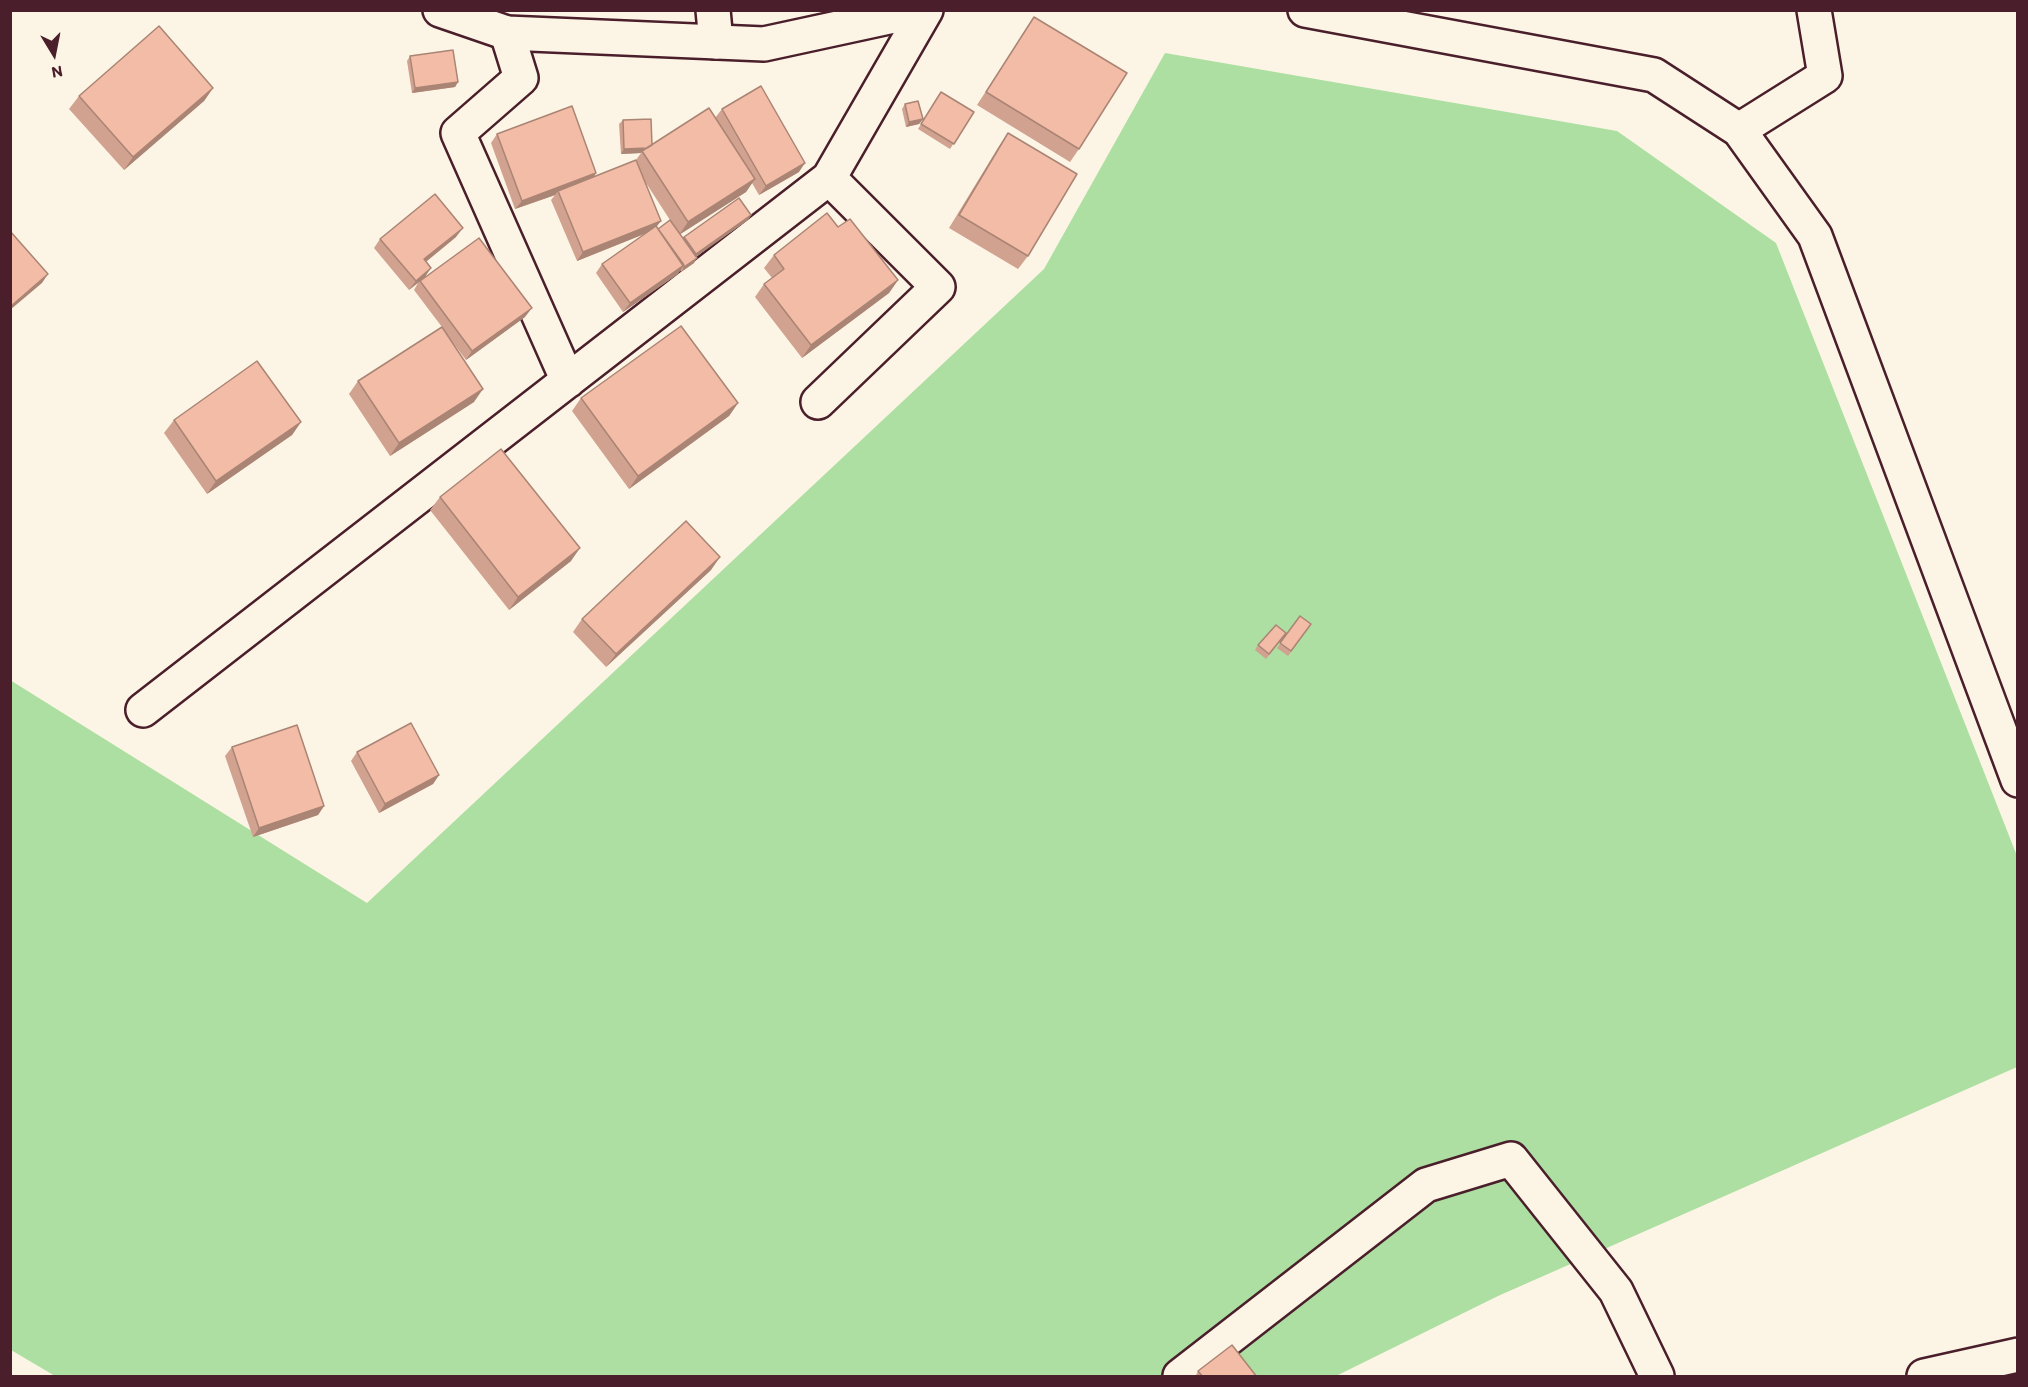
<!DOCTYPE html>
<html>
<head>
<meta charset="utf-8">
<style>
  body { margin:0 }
  #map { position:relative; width:2028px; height:1387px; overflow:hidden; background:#fcf5e5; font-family:Itim,sans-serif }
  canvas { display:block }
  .frame { position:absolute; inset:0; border:12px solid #4a1f2b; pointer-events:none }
  .north { position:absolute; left:24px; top:24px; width:60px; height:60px; -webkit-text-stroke:4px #fcf5e5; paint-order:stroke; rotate:170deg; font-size:16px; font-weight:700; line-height:24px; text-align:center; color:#4a1f2b }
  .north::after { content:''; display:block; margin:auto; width:21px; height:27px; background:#4a1f2b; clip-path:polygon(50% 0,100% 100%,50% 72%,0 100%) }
</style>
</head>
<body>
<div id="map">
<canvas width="2028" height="1387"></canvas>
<div class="frame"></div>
<div class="north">N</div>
</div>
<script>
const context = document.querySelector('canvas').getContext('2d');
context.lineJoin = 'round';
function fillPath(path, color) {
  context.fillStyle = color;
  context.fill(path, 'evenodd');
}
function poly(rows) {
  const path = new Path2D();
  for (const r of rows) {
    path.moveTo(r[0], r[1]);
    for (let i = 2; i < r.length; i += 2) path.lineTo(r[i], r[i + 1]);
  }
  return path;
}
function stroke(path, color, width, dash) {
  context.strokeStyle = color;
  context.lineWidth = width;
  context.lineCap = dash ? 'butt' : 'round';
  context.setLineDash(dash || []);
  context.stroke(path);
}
fillPath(poly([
  [1165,53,1617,131,1776,243,2017,856,2017,1067,1498,1296,1336,1376,55,1376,11,1350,10,680,367,903,1044,269]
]), '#acdfa1');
const street = poly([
  [713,10,716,42],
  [507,33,521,78,458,133,568,381],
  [1739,130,1825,76,1814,10],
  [818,402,938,287,829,178],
  [143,710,829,178,926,10],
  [1180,1376,1426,1185,1511,1159,1616,1291,1657,1376],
  [1924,1376,2018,1355]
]);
const secondary = poly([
  [440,10,507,33,764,44,921,10],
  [1305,10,1654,75,1739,130,1815,236,2018,780]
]);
stroke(street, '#4a1f2b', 38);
stroke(secondary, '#4a1f2b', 38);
stroke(street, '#fcf5e5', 33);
stroke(secondary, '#fcf5e5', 33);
fillPath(poly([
  [1034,17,1079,149,1070,162,977,105],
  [410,56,458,82,455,87,412,93,407,61],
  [213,88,204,101,124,170,69,109,79,96],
  [941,92,974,112,950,149,918,129],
  [905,104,923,119,919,124,906,127,902,109],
  [722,109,799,172,759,195,752,183,746,192,680,234,683,238,684,237,751,215,748,220,696,256,694,263,681,272,680,270,678,274,623,312,596,273,602,264,647,233,577,261,551,200,555,195,515,209,491,143,497,134,596,173,594,177,636,160,641,153,621,154,619,124,623,120,652,145,715,118],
  [646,183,670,220,658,229,657,226],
  [1008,133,1028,256,1018,269,949,228,999,146],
  [838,227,898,280,889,293,802,358,755,297,764,284,772,278,764,268,774,255],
  [456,237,426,262,426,277,525,317,466,360,448,336,474,402,390,456,349,394,358,381,442,327,414,290,418,283,409,290,374,248,380,239],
  [581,398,738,403,729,416,629,489,572,411],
  [174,420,301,422,292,435,207,494,164,433],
  [440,497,571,561,509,610,430,510],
  [711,570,606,667,573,632,582,619],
  [1300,616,1311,624,1288,656,1277,648],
  [1283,638,1266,659,1255,650,1258,645],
  [232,747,324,806,318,815,253,837,225,756],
  [357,752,439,775,433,784,379,813,351,761],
  [1198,1371,1257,1377,1195,1377]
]), '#d1a28f');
fillPath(poly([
  [458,82,455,87,412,93,415,88],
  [213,88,204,101,124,170,133,157],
  [923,119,919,124,906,127,909,122],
  [652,148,642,151,641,153,621,154,624,149],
  [805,163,799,172,759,195,766,186],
  [596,173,590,182,558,191,555,195,515,209,522,201],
  [755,179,746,192,679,235,688,222],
  [751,215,748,220,693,259,696,254],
  [661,221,654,230,577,261,583,252],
  [463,228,456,237,418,268,424,259],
  [697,258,694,263,681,272,684,267],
  [684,265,678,274,623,312,630,303],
  [431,268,425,277,409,290,416,281],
  [48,274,42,283,10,310,10,307],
  [898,280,889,293,802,358,811,345],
  [532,308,525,317,466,360,472,351],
  [483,389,474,402,390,456,399,443],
  [738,403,729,416,629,489,638,476],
  [301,422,292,435,207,494,216,481],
  [580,548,571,561,509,610,518,597],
  [720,557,711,570,606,667,616,654],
  [439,775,433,784,379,813,385,804],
  [324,806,318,815,253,837,259,828]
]), '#aa8474');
const building = poly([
  [1034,17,1127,73,1079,149,986,92,1034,17],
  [159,26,213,88,133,157,79,96,159,26],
  [453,50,458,82,415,88,410,56,453,50],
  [761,86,805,163,766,186,722,109,761,86],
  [941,92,974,112,954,144,921,124,941,92],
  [918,101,923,119,909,122,905,104,918,101],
  [572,106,596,173,522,201,497,134,572,106],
  [709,108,755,179,688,222,642,151,709,108],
  [651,119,652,145,647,148,624,149,623,120,651,119],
  [1008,133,1077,174,1028,256,959,215,1008,133],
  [636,160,661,221,583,252,558,191,636,160],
  [435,194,463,228,424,259,431,268,416,281,380,239,435,194],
  [739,198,751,215,696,254,684,237,739,198],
  [827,213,838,227,850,219,898,280,811,345,764,284,784,269,774,255,827,213],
  [670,220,697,258,684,267,658,229,670,220],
  [656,226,684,265,630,303,602,264,656,226],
  [10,231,48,274,10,307,10,231],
  [479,238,532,308,472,351,420,281,479,238],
  [681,326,738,403,638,476,581,398,681,326],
  [442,327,483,389,399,443,358,381,442,327],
  [257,361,301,422,216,481,174,420,257,361],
  [501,449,580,548,518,597,440,497,501,449],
  [686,521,720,557,616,654,582,619,686,521],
  [1300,616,1311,624,1291,651,1280,643,1300,616],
  [1276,625,1286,633,1269,654,1258,645,1276,625],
  [411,723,439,775,385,804,357,752,411,723],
  [297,725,324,806,259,828,232,747,297,725],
  [1232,1345,1257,1377,1203,1377,1198,1371,1232,1345]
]);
fillPath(building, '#f3bca6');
stroke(building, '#aa8474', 1.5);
</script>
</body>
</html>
